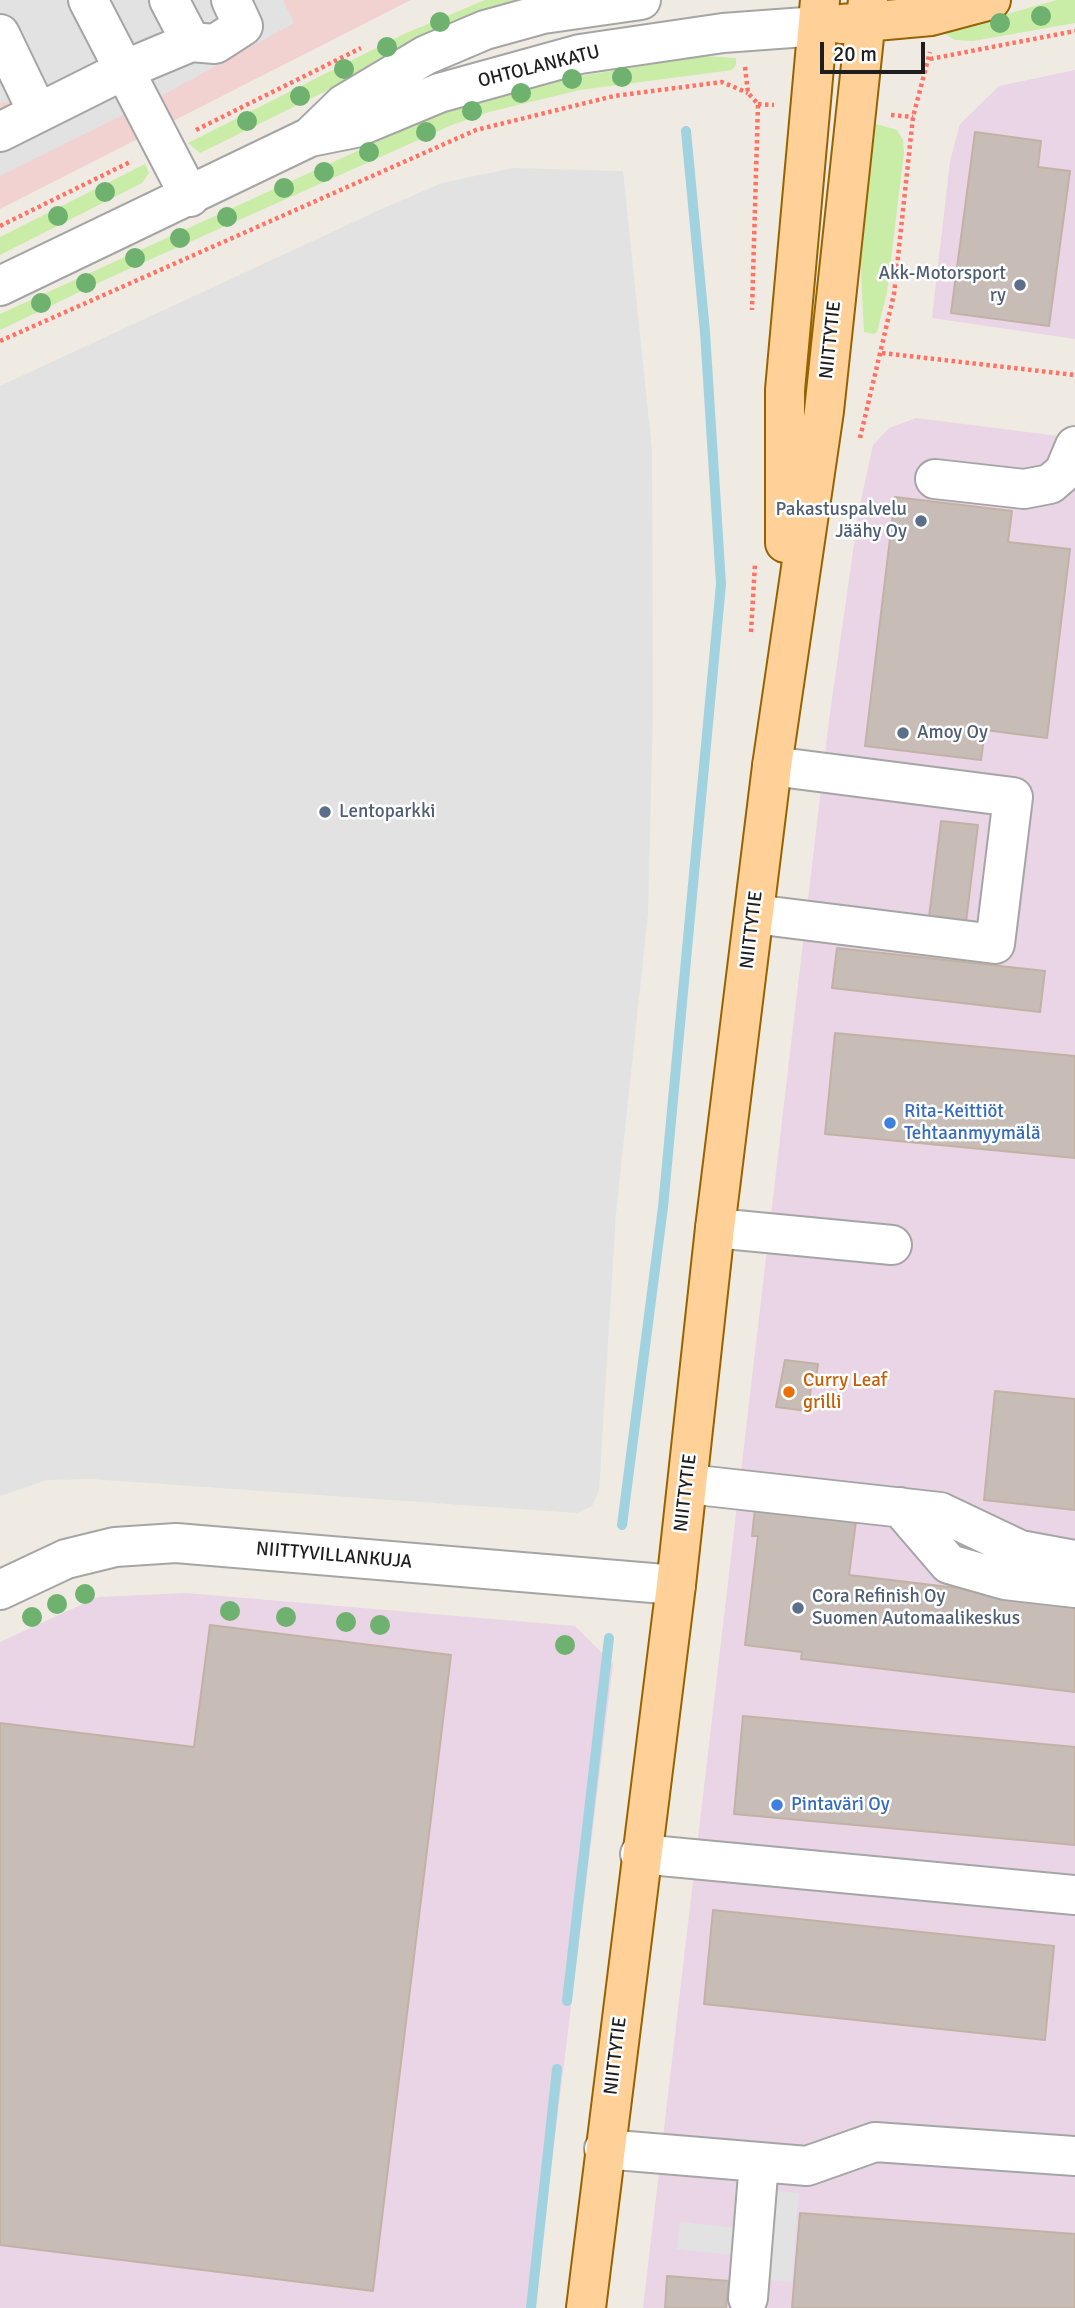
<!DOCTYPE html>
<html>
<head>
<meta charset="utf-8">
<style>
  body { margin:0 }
  #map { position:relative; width:1075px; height:2308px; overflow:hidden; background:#efebe3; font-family:Signika,sans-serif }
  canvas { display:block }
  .scale { position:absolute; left:820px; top:42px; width:105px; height:32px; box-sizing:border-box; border:4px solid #1e1e1e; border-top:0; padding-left:9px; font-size:21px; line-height:24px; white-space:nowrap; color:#1e1e1e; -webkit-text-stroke:5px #fff; paint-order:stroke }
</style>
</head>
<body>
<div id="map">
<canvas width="1075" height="2308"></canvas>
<div class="scale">20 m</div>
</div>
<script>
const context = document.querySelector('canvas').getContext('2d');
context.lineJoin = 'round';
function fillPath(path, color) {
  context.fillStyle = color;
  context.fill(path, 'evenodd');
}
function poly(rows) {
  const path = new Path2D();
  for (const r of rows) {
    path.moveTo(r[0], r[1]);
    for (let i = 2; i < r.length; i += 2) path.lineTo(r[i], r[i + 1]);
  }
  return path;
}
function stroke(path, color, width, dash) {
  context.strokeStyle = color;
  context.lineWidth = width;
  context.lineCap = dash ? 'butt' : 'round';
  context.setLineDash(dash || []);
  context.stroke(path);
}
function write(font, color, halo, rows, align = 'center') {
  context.font = font + ' Signika,sans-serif';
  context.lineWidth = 5;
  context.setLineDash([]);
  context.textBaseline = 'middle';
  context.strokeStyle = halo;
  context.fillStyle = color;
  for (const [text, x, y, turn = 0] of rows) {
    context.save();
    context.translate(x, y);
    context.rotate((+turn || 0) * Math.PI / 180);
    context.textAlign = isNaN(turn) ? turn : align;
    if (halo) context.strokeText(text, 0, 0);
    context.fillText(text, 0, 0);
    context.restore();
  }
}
fillPath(poly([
  [0,0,411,0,0,209]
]), '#f1d2d1');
fillPath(poly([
  [1075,70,1075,339,932,318,950,161,960,124,999,86],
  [916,418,1075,438,1075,2308,643,2308,829,720,859,509,873,445,889,428],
  [186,1593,575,1626,613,1664,534,2308,0,2308,0,1642,98,1597]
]), '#e9d5e5');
fillPath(poly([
  [485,0,542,0,377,66,200,153,188,143,404,34],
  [1057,0,1075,0,1075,23,973,41,955,40,942,32],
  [703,56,736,58,736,65,732,70,580,90,489,112,452,125,111,277,0,330,0,314,445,111,544,82],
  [873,123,897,130,903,140,904,153,887,292,877,332,874,334,864,332,859,235],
  [145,164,149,173,142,183,0,255,0,237]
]), '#c9eca6');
fillPath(poly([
  [0,0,283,0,294,23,161,96,0,176,0,125,19,111,11,101,0,103],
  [513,168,623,171,652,450,653,710,648,914,616,1213,599,1491,592,1506,577,1513,91,1479,47,1480,0,1496,0,386,386,207,442,183],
  [777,2191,799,2193,792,2282,769,2280],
  [680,2222,737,2228,734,2255,677,2249]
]), '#e2e2e2');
stroke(poly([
  [622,1525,663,1207,721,584,705,332,686,131],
  [567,2001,609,1638],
  [531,2308,557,2069]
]), '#a1d2df', 10);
const building = poly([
  [975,132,1041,141,1038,167,1070,171,1049,326,951,313,975,132],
  [895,497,1012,511,1008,542,1070,549,1047,738,985,730,981,760,865,746,895,497],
  [941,821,978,825,966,922,929,917,941,821],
  [837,948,1045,971,1040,1012,832,988,837,948],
  [835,1033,1075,1056,1075,1158,825,1134,835,1033],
  [785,1360,818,1364,816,1378,812,1378,808,1411,776,1407,785,1360],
  [995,1391,1075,1399,1075,1510,984,1500,995,1391],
  [755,1508,856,1521,849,1575,1075,1602,1075,1692,801,1659,802,1652,745,1645,758,1536,752,1536,755,1508],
  [210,1625,451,1655,373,2291,0,2245,0,1723,194,1747,210,1625],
  [743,1716,1075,1747,1075,1845,734,1814,743,1716],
  [713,1910,1054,1946,1045,2040,704,2004,713,1910],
  [800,2213,1075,2234,1075,2308,792,2308,800,2213],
  [667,2276,729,2281,726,2308,665,2308,667,2276]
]);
fillPath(building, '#c7bdb6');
stroke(building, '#c2b1a5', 2);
const minor = poly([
  [88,0,190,197],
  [169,0,191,42],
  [0,34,38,113],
  [0,132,124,70,191,42,215,44,243,26,231,0],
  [310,137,344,104,426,55,485,30,543,14,641,0],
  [0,286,310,137,355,128,439,93,580,54,723,33,819,26],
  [935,479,1024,489,1050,484,1064,472,1075,446],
  [754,914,995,944,1013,797,772,766],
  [715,1228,892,1245],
  [688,1484,940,1512,1020,1550,1075,1560],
  [900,1507,949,1564,1005,1580,1075,1588],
  [0,1590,66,1559,115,1547,176,1543,676,1585],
  [640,1854,1075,1895],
  [604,2149,807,2166,875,2142,1075,2156],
  [748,2298,759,2162]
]);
const major = poly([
  [842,24,931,16,991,0],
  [785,543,785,390,820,0],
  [586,2308,676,1585,715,1228,772,766,824,411,868,0]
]);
stroke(minor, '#a5a5a5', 42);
stroke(major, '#976300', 42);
stroke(poly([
  [930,59,1075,31],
  [745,67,748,93,758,104,752,310],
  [758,104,774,105],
  [891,115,913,117],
  [196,130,361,48],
  [0,226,132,161],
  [0,341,476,130,614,96,722,82,748,93],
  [882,353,1075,375],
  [860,438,894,294,913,117,930,52],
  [751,632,755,564]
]), '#ff7264', 4.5, [3.5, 3.5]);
stroke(minor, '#fff', 38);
stroke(major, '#ffd198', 38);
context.fillStyle = '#6fb16e';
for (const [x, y] of [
  [1041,16],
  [440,22],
  [1000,23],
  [387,47],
  [344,69],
  [622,77],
  [572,79],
  [521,93],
  [300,96],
  [472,111],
  [247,121],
  [426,132],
  [369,152],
  [324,172],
  [284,188],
  [105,192],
  [58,216],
  [227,217],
  [180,238],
  [135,258],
  [86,283],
  [41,303],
  [85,1594],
  [57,1604],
  [230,1611],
  [32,1617],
  [286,1617],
  [346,1622],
  [380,1625],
  [565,1645]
]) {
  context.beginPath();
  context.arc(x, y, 10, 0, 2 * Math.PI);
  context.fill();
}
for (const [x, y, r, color] of [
  [1020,285,7,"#5c6f8a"],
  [921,521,7,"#5c6f8a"],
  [903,733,7,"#5c6f8a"],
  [325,812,7,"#5c6f8a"],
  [890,1123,7,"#3f7fe0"],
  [789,1392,7,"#e8710a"],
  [798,1608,7,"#5c6f8a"],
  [777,1805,7,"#3f7fe0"]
]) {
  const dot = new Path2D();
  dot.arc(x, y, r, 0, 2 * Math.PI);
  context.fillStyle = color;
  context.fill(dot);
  stroke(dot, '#fff', 2.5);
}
write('19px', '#1e1e1e', '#fff', [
  ["OHTOLANKATU",539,67,-14],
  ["NIITTYTIE",831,340,-84],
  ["NIITTYTIE",752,930,-83],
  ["NIITTYTIE",686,1493,-83],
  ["NIITTYVILLANKUJA",334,1556,5],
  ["NIITTYTIE",616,2056,-83]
]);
write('19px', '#4e5e75', '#fff', [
  ["Akk-Motorsport",1006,274,"right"],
  ["ry",1006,296,"right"],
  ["Pakastuspalvelu",907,510,"right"],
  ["Jäähy Oy",907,532,"right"],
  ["Amoy Oy",917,733],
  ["Lentoparkki",339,812],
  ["Cora Refinish Oy",812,1597],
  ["Suomen Automaalikeskus",812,1619]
], 'left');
write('19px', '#366cbe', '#fff', [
  ["Rita-Keittiöt",904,1112],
  ["Tehtaanmyymälä",904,1134],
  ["Pintaväri Oy",791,1805]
], 'left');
write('19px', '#c56008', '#fff', [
  ["Curry Leaf",803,1381],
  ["grilli",803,1403]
], 'left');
</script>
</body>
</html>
